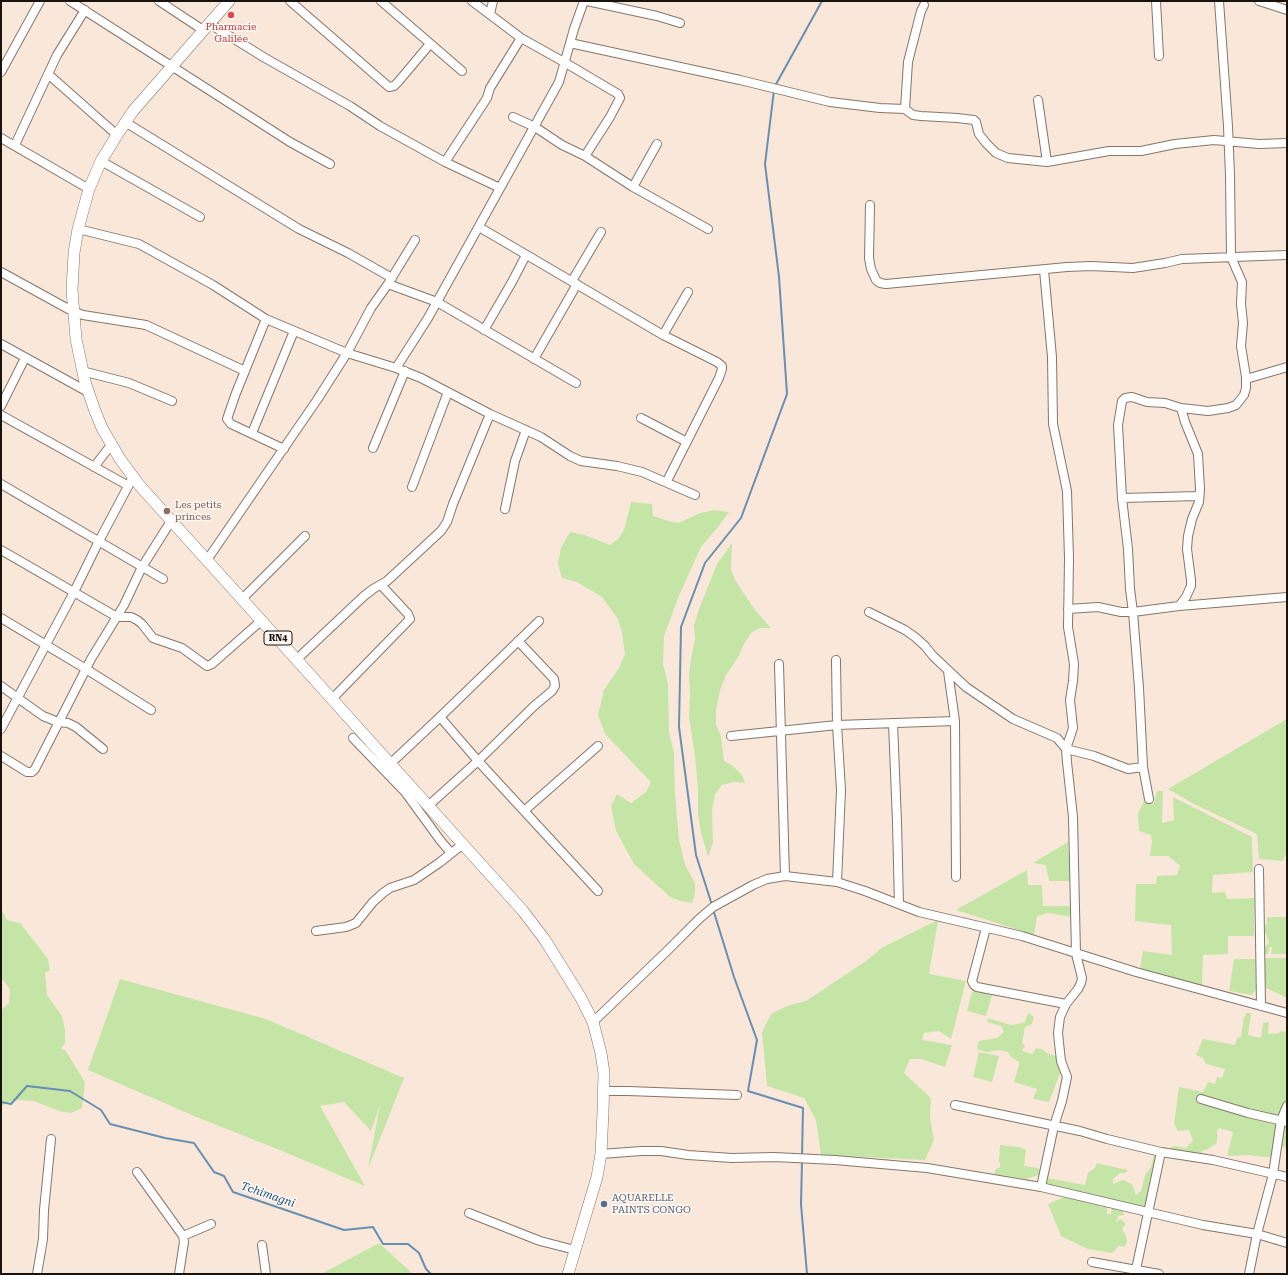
<!DOCTYPE html>
<html>
<head>
<meta charset="utf-8">
<style>
  body { margin:0 }
  #map { position:relative; width:1288px; height:1275px; overflow:hidden; background:#f9e8da; font-family:"Roboto Serif",serif }
  canvas { display:block }
  .frame { position:absolute; inset:0; border:2px solid #19130e; pointer-events:none }
</style>
</head>
<body>
<div id="map">
<canvas width="1288" height="1275"></canvas>
<div class="frame"></div>
</div>
<script>
const context = document.querySelector('canvas').getContext('2d');
context.lineJoin = 'round';
function fillPath(path, color) {
  context.fillStyle = color;
  context.fill(path, 'evenodd');
}
function poly(rows) {
  const path = new Path2D();
  for (const r of rows) {
    path.moveTo(r[0], r[1]);
    for (let i = 2; i < r.length; i += 2) path.lineTo(r[i], r[i + 1]);
  }
  return path;
}
function stroke(path, color, width, dash) {
  context.strokeStyle = color;
  context.lineWidth = width;
  context.lineCap = dash ? 'butt' : 'round';
  context.setLineDash(dash || []);
  context.stroke(path);
}
function write(font, color, halo, rows, align = 'center') {
  context.font = font + ' "Roboto Serif",serif';
  context.lineWidth = 3;
  context.setLineDash([]);
  context.textBaseline = 'middle';
  context.strokeStyle = halo;
  context.fillStyle = color;
  for (const [text, x, y, turn = 0] of rows) {
    context.save();
    context.translate(x, y);
    context.rotate((+turn || 0) * Math.PI / 180);
    context.textAlign = isNaN(turn) ? turn : align;
    if (halo) context.strokeText(text, 0, 0);
    context.fillText(text, 0, 0);
    context.restore();
  }
}
fillPath(poly([
  [631,502,652,504,653,516,672,522,679,523,700,513,714,510,729,512,718,527,701,547,678,598,664,636,663,664,668,684,669,732,674,753,675,794,679,840,685,865,695,883,695,894,692,903,681,901,670,897,634,864,616,831,611,806,617,794,631,803,646,792,651,782,605,734,598,715,604,690,619,668,625,654,622,633,618,619,602,597,577,582,562,578,558,564,561,548,570,532,585,535,610,545,618,539,624,530],
  [732,543,731,569,735,580,755,610,771,628,760,628,752,632,745,642,737,659,726,675,720,690,716,711,716,725,721,736,724,761,732,765,742,775,745,783,734,782,722,785,715,794,712,810,713,842,708,857,701,832,698,814,698,788,695,756,689,717,690,694,689,676,691,658,695,640,694,625,699,609,717,564],
  [1287,719,1287,852,1283,861,1259,859,1257,834,1194,804,1168,789],
  [1157,791,1163,791,1162,823,1174,820,1173,797,1252,837,1253,872,1213,875,1212,893,1225,892,1227,899,1254,898,1254,936,1228,936,1228,954,1203,955,1202,986,1140,969,1143,951,1172,955,1171,925,1135,921,1136,884,1156,884,1157,876,1177,875,1180,866,1168,856,1150,856,1152,842,1151,835,1139,831,1138,813,1144,801,1154,803],
  [1068,842,1070,881,1049,881,1046,865,1033,863],
  [1027,870,1028,885,1042,885,1043,906,1072,906,1072,917,1048,913,1037,916,1034,935,956,910],
  [1,909,7,920,20,923,48,959,50,971,45,972,47,995,62,1016,65,1030,65,1043,61,1049,65,1050,85,1082,82,1108,71,1113,59,1111,34,1101,20,1100,8,1102,1,1107,1,1010,9,1003,10,989,1,977],
  [1267,917,1287,917,1287,954,1271,954,1272,948,1270,947,1268,954,1265,954,1264,948,1269,943,1266,934,1262,932,1262,927,1267,924],
  [938,920,929,974,966,981,951,1039,939,1031,924,1033,922,1040,952,1045,945,1067,921,1059,910,1059,904,1073,931,1098,930,1118,934,1140,925,1160,821,1155,816,1120,804,1098,767,1086,762,1032,771,1014,789,1005,806,1001,866,961,883,947],
  [1265,958,1287,958,1287,998,1266,988,1262,962,1266,961],
  [1234,959,1255,959,1256,989,1252,995,1229,991],
  [120,979,266,1019,404,1078,368,1169,380,1105,371,1131,344,1102,320,1106,365,1186,282,1151,194,1116,88,1070],
  [972,991,992,995,986,1016,967,1011],
  [1028,1013,1034,1017,1032,1024,1025,1027,1022,1043,1025,1046,1022,1051,1032,1054,1036,1048,1044,1050,1046,1053,1056,1056,1056,1060,1060,1061,1062,1068,1049,1102,1033,1099,1037,1089,1014,1082,1019,1065,1019,1062,1010,1056,1008,1052,999,1050,987,1052,979,1050,977,1048,979,1041,997,1038,1004,1032,1001,1026,987,1022,988,1018,1011,1025,1018,1024,1025,1022],
  [1246,1013,1251,1013,1248,1035,1261,1038,1263,1023,1269,1022,1268,1034,1279,1033,1280,1031,1287,1032,1287,1100,1280,1112,1271,1157,1262,1157,1249,1155,1227,1156,1233,1132,1219,1128,1217,1131,1217,1143,1208,1149,1202,1151,1200,1156,1167,1150,1174,1146,1186,1148,1193,1141,1189,1130,1178,1131,1174,1124,1179,1087,1203,1092,1208,1082,1215,1084,1217,1077,1222,1078,1225,1069,1206,1064,1203,1058,1196,1055,1203,1039,1235,1045,1237,1038,1241,1037,1244,1016,1245,1017],
  [979,1052,999,1056,992,1082,973,1077],
  [1287,1115,1287,1148,1279,1146,1279,1135],
  [1000,1145,1019,1147,1026,1150,1024,1166,1038,1168,1040,1171,1039,1175,1026,1179,994,1174,996,1169,1000,1167,1000,1163,999,1161],
  [1154,1155,1158,1155,1146,1209,1045,1185,1047,1178,1085,1185,1088,1173,1095,1168,1097,1163,1128,1170,1125,1173,1120,1173,1113,1179,1113,1184,1123,1180,1132,1184,1136,1195,1141,1191,1145,1175,1151,1167],
  [1067,1196,1098,1204,1101,1207,1107,1207,1107,1214,1111,1214,1112,1208,1123,1211,1124,1215,1118,1216,1116,1222,1121,1219,1126,1224,1122,1228,1126,1236,1127,1243,1124,1247,1119,1246,1112,1253,1088,1249,1061,1236,1048,1204],
  [379,1243,413,1274,322,1274,323,1273]
]), '#c5e5a6');
stroke(poly([
  [775,86,822,1],
  [712,905,696,855,679,727,681,627,705,563,741,518,787,394,779,277,765,164,774,90],
  [713,909,734,977,757,1040,748,1091,803,1108,802,1157],
  [1,1102,11,1104,27,1086,70,1091,101,1110,110,1124,165,1138,194,1143,214,1172,224,1176,233,1192,344,1230,373,1227,383,1244,408,1244,419,1253,426,1269,431,1274],
  [802,1161,801,1204,807,1274]
]), '#688eb2', 2);
const minor = poly([
  [70,1,290,142,330,164],
  [159,1,203,30],
  [290,1,389,87,394,86,398,82,430,44],
  [381,1,462,71],
  [472,1,521,38,564,62,618,94,620,98,610,117,585,156],
  [587,1,657,16,680,23],
  [1156,1,1159,56],
  [1259,1,1287,10],
  [490,14,493,1],
  [210,24,265,58,350,106,380,126,445,162,500,188],
  [570,43,740,80,830,102,880,108,905,109,913,115,921,116,957,118,974,120,976,122,979,134,986,143,996,153,1008,158,1047,162,1109,151,1141,151,1175,144,1214,140,1259,144,1287,143],
  [1,72,40,1],
  [48,74,117,135],
  [1038,100,1047,162],
  [905,109,908,62,921,11,924,5],
  [513,117,535,127,562,145,585,156,633,187,708,229],
  [125,122,299,229,348,253,392,278],
  [1,138,89,189],
  [15,145,57,55,85,10],
  [101,161,200,217],
  [445,162,487,98,490,88,521,38],
  [633,187,657,144],
  [870,205,869,258,871,269,876,280,880,283,886,284,1067,267,1091,266,1133,268,1165,263,1182,259,1287,255],
  [479,227,663,335,717,362,722,366,722,369,719,378,667,481],
  [78,229,139,244,213,285,266,319,347,353,396,368,421,378,490,414,541,437,570,456,581,461,617,466,642,472,695,495],
  [1,272,72,311,83,315,146,325,245,371],
  [572,281,601,232],
  [388,284,437,302,576,383],
  [266,319,236,393,227,419,231,424,284,449],
  [484,330,512,282,526,255],
  [663,335,688,292],
  [1,344,88,392],
  [534,359,577,284],
  [396,368,428,318,559,82,574,29,584,1],
  [82,371,129,383,172,401],
  [1246,379,1287,367],
  [1,406,25,358],
  [1,415,127,485],
  [641,418,687,442],
  [252,433,294,331],
  [373,448,405,371],
  [94,467,111,445],
  [1,484,163,579],
  [412,487,448,392],
  [1122,498,1199,496],
  [505,509,515,461,526,430],
  [1,550,117,617,131,617,137,620,142,624,153,638,182,648,207,666,212,664,262,620],
  [207,560,317,400,347,353,371,308,388,284,415,240],
  [242,599,305,536],
  [1179,606,1186,597,1191,586,1191,580,1187,549,1188,536,1192,519,1199,502,1200,489,1198,454,1185,422,1181,408],
  [1068,609,1098,607,1121,612,1133,612,1179,606,1287,597],
  [869,612,905,630,915,637,925,646,933,656,966,687,1013,719,1057,738,1066,749,1094,756,1128,769,1143,767],
  [1,618,86,669,151,710],
  [296,660,364,596,373,589,387,581,441,531,447,522,453,504,490,414],
  [836,660,837,725,841,790,837,882],
  [779,664,785,876],
  [948,671,955,721,956,877],
  [1,686,43,716,58,722,68,723,76,727,103,749],
  [332,699,410,619,408,614,381,585],
  [440,717,478,761,598,891],
  [893,723,897,822,899,904],
  [1,729,74,592,99,541,133,477],
  [731,736,837,725,955,721],
  [353,738,405,792,440,840,451,853],
  [1,756,27,772,32,772,35,769,91,659,124,605,142,567,171,521],
  [390,764,440,717,539,621],
  [1149,799,1143,767,1139,688,1133,612,1130,589,1128,549,1122,498,1118,425,1122,401,1125,398,1132,397,1147,402,1165,403,1181,408,1208,411,1228,408,1236,405,1244,395,1246,388,1246,377,1241,346,1243,323,1241,304,1242,282,1231,257,1230,175,1228,126,1219,1],
  [428,806,478,761,534,706,552,691,555,686,554,679,518,641],
  [524,811,598,746],
  [1259,869,1261,1006],
  [986,928,972,981,974,985,977,987,1066,1004],
  [316,931,346,927,356,923,373,902,383,893,390,888,414,880,439,863,463,844],
  [593,1022,667,951,699,919,713,907,753,885,767,879,785,876,837,882,865,891,919,912,1022,936,1136,972,1287,1013],
  [604,1091,628,1091,737,1095],
  [1201,1099,1248,1113,1287,1122],
  [955,1105,1080,1131,1107,1139,1161,1152,1213,1160,1287,1177],
  [601,1154,641,1151,661,1151,688,1155,732,1158,774,1157,835,1160,927,1168,1041,1187,1203,1225,1257,1234,1287,1243],
  [137,1172,183,1236,184,1242,179,1274],
  [1041,1187,1054,1126,1062,1101,1067,1077,1061,1061,1060,1052,1058,1033,1060,1017,1066,1004,1078,989,1081,983,1082,978,1076,954,1073,817,1067,762,1066,749,1073,728,1070,700,1073,681,1074,664,1068,627,1069,558,1067,491,1053,424,1052,357,1044,270],
  [469,1213,540,1241,575,1250],
  [183,1236,211,1224],
  [262,1245,266,1274],
  [1092,1262,1159,1274],
  [37,1274,43,1239,44,1210,51,1139],
  [1135,1274,1161,1152],
  [1249,1274,1257,1234,1273,1174,1281,1120,1287,1106]
]);
const highway = poly([
  [229,1,133,111,117,135,101,161,89,189,78,229,74,253,72,290,76,339,85,382,95,411,102,428,120,459,140,486,523,911,545,940,581,998,593,1022,601,1053,604,1073,603,1112,601,1154,597,1177,568,1274]
]);
stroke(minor, '#85766a', 10);
stroke(highway, '#85766a', 12);
stroke(minor, '#fff', 8);
stroke(highway, '#fff', 11);
for (const [x, y, r, color] of [
  [231,15,4,"#e0444e"],
  [167,511,4,"#8d6e63"],
  [604,1204,4,"#5c6f8a"]
]) {
  const dot = new Path2D();
  dot.arc(x, y, r, 0, 2 * Math.PI);
  context.fillStyle = color;
  context.fill(dot);
  stroke(dot, '#fef7f2', 1.5);
}
for (const [x, y, w] of [
  [278,638,28]
]) {
  const box = new Path2D();
  box.roundRect(x - w / 2, y - 7, w, 14, 3);
  context.fillStyle = '#fef7f2';
  context.fill(box);
  stroke(box, '#19130e', 1);
}
write('bold 9px', '#19130e', null, [
  ["RN4",278,638]
]);
write('10px', '#be3a42', '#fef7f2', [
  ["Pharmacie",231,27],
  ["Galilée",231,39]
]);
write('10px', '#785e54', '#fef7f2', [
  ["Les petits",175,505],
  ["princes",175,517]
], 'left');
write('10px', '#4e5e75', '#fef7f2', [
  ["AQUARELLE",612,1198],
  ["PAINTS CONGO",612,1210]
], 'left');
write('italic 11px', '#0e4c7d', '#fef7f2', [
  ["Tchimagni",268,1195,19]
]);
</script>
</body>
</html>
